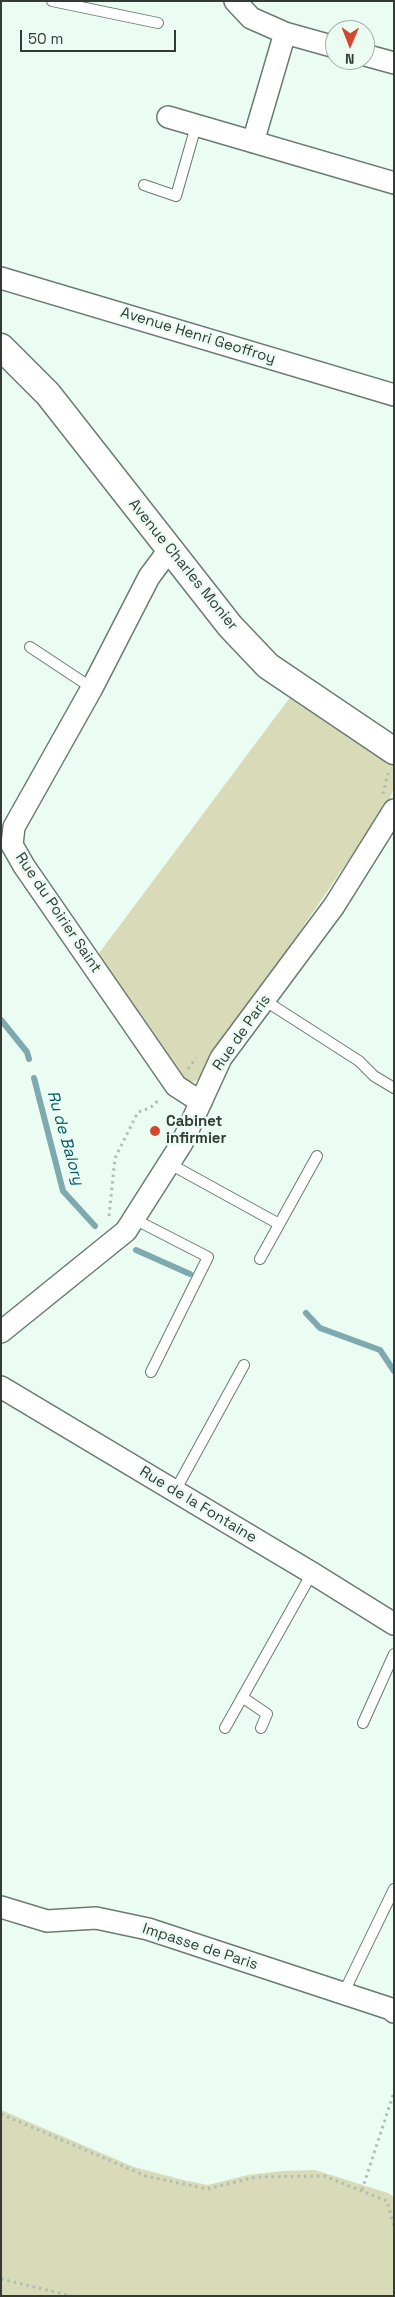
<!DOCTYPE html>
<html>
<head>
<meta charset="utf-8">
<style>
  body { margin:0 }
  #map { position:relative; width:395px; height:2297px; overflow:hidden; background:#ebfdf2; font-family:"Space Grotesk",sans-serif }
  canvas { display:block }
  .frame { position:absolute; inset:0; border:2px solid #343b37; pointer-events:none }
  .north { position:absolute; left:325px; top:20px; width:50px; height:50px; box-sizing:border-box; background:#ebfdf2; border:1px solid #a2afa7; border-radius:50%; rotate:181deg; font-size:14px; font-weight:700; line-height:20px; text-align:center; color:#343b37 }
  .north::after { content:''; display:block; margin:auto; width:18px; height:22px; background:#d3482c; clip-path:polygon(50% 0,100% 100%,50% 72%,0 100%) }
  .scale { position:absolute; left:20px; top:30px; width:156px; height:22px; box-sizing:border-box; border:2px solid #343b37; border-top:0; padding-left:6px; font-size:15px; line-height:18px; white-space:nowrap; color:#343b37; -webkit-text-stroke:4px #ebfdf2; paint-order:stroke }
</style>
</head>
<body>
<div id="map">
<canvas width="395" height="2297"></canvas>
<div class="frame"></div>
<div class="north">N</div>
<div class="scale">50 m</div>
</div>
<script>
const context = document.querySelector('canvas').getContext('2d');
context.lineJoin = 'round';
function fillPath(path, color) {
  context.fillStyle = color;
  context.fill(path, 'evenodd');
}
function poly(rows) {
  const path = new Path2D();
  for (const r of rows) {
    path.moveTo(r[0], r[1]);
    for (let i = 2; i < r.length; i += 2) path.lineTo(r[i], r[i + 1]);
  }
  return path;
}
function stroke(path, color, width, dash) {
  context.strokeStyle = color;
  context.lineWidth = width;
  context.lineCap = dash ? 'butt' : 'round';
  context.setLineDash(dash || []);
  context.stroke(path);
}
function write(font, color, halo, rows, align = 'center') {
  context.font = font + ' "Space Grotesk",sans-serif';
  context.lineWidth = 5;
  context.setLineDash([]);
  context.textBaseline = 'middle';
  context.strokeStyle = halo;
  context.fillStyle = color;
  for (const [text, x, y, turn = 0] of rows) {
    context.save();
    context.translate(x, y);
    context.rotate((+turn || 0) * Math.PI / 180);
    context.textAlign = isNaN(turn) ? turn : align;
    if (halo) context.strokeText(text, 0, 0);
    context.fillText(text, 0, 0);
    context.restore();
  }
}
fillPath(poly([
  [294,692,394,763,394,788,388,802,200,1078,194,1082,188,1081,184,1079,97,956],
  [1,2110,134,2167,183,2180,208,2185,248,2175,282,2171,315,2170,388,2193,394,2197,394,2296,1,2296]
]), '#d9dab7');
stroke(poly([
  [1,1020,27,1052,29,1059],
  [34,1078,63,1191,95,1226],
  [136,1250,190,1274],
  [306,1313,320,1328,380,1350,394,1371]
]), '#7ea9af', 6);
const service = poly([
  [52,1,158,23],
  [144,185,176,196,196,126],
  [30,647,92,688],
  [264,1000,359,1061,374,1076,394,1088],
  [170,1164,279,1224],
  [134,1219,208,1257,151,1372],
  [260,1259,317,1156],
  [175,1491,244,1365],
  [242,1697,267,1714,261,1728],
  [363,1723,394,1654],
  [225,1728,312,1573],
  [343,1994,394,1889]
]);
const minor = poly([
  [235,1,251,18,285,33,335,47],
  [365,55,394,63],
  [168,117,394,183],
  [253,142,285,33],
  [1,278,394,395],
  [169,550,149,577,92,688,14,827,12,845,24,866,176,1086,201,1102],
  [1,1332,126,1231,182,1143,221,1058,334,906,394,810],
  [1,1387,312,1573,394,1624],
  [1,1907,47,1921,96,1918,148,1929,391,2009,394,2012]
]);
const tertiary = poly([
  [1,347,48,394,230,626,268,666,394,751]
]);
stroke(service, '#6a7b71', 12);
stroke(minor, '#6a7b71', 24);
stroke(tertiary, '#6a7b71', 29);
stroke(poly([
  [383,794,388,773],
  [188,1069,196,1058],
  [109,1216,115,1158,138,1112,150,1108,160,1099],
  [1,2114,146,2176,207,2189,256,2177,324,2176,387,2201,394,2226],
  [362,2190,394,2092],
  [1,2279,72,2296]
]), '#afbdb5', 3, [2.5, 4]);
stroke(service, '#fff', 10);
stroke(minor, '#fff', 21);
stroke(tertiary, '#fff', 26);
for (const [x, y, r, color] of [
  [155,1131,6,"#d3482c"]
]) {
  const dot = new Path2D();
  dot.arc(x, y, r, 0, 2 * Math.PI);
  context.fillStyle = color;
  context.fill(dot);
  stroke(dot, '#ebfdf2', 2);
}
write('15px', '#343b37', '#ebfdf2', [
  ["Avenue Henri Geoffroy",198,336,17],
  ["Avenue Charles Monier",183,565,51],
  ["Rue du Poirier Saint",58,913,56],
  ["Rue de Paris",242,1033,-55],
  ["Rue de la Fontaine",198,1505,31],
  ["Impasse de Paris",200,1947,18]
]);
write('bold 15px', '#343b37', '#ebfdf2', [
  ["Cabinet",166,1122],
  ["infirmier",166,1139]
], 'left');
write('italic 16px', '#005863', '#ebfdf2', [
  ["Ru de Balory",65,1138,74]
]);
</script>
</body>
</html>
